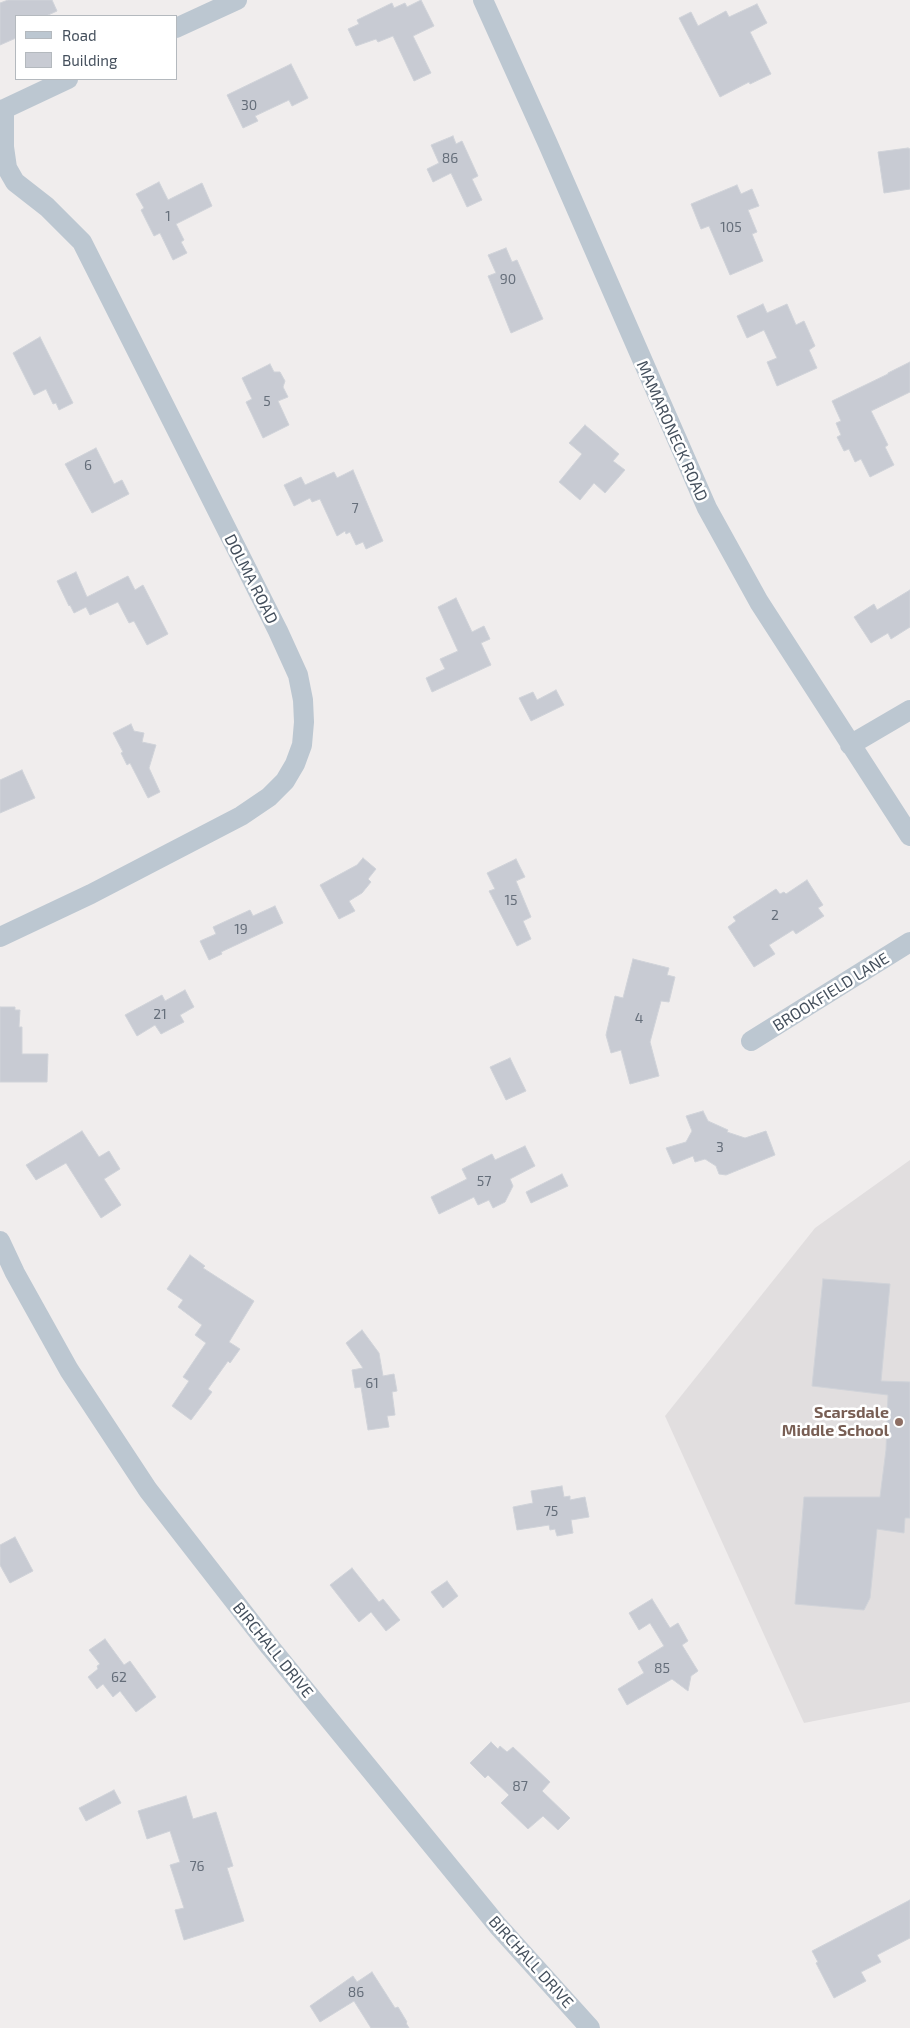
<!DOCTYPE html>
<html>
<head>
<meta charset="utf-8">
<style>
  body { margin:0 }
  #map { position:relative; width:910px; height:2028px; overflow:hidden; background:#f0eded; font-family:"Exo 2",sans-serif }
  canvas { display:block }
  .legend { position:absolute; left:15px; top:15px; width:162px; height:65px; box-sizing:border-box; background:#fff; border:1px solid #b4b9be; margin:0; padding:6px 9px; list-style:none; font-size:15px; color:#444f5c }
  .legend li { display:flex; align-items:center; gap:10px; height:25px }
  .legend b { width:25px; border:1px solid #b4b9be }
</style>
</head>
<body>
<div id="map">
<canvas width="910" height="2028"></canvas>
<ul class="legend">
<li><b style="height:6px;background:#bcc7d1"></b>Road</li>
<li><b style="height:14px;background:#c8cbd3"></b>Building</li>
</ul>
</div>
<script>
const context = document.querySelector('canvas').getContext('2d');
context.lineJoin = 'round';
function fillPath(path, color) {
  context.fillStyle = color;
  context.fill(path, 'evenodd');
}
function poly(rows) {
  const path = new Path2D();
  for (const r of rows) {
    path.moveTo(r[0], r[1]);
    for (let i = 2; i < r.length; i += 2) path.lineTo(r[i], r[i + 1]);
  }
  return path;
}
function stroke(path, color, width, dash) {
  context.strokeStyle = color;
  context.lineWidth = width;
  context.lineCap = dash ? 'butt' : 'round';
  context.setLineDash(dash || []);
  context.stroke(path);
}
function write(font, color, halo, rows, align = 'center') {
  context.font = font + ' "Exo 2",sans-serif';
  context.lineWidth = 5;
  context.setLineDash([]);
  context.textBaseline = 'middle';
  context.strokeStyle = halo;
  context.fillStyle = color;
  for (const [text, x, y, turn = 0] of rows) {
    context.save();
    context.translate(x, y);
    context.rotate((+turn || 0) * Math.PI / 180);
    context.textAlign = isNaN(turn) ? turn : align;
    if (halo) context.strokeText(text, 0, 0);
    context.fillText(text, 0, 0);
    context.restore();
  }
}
fillPath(poly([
  [910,1160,910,1702,804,1723,665,1416,815,1228]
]), '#e1dedf');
const building = poly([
  [8,0,52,0,57,11,46,16,16,16,16,38,0,45,0,3,8,0],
  [421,0,434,26,413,36,431,73,414,81,393,36,378,42,376,39,356,46,348,29,359,24,357,20,392,3,394,8,405,3,407,7,421,0],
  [757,4,767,23,750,32,771,74,750,84,749,82,720,97,679,18,691,12,698,26,726,11,729,17,757,4],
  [291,64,308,98,292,106,289,100,255,116,258,121,243,128,227,95,291,64],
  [453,136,456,144,462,141,478,176,472,179,482,200,467,207,451,173,433,182,427,169,439,163,431,145,453,136],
  [908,148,910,149,910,189,884,193,878,152,908,148],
  [159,182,168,200,202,183,212,206,176,224,184,240,181,242,187,253,173,260,160,233,154,236,141,210,144,208,136,194,159,182],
  [737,185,741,194,752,189,759,206,748,210,757,232,752,234,763,261,730,275,709,226,701,229,691,204,737,185],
  [506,248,512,262,517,260,543,319,511,333,488,276,496,273,488,255,506,248],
  [763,304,767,313,787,304,796,325,804,321,815,346,809,350,817,368,777,386,767,362,777,358,764,330,747,338,737,316,763,304],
  [40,337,73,403,59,410,56,403,53,404,46,389,34,395,13,353,40,337],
  [910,362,910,392,871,411,888,445,885,447,894,465,870,477,861,459,855,462,849,449,844,451,837,437,841,435,836,423,841,421,832,401,888,374,888,373,910,362],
  [270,364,274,372,280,372,285,381,283,387,288,397,278,401,289,425,263,438,246,402,252,399,242,378,270,364],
  [585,425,619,454,613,461,625,470,605,493,594,483,580,500,559,482,582,454,569,443,585,425],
  [96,448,114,484,122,480,129,494,92,513,65,464,96,448],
  [353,470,383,541,366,549,363,542,356,545,350,532,346,534,345,531,337,536,320,499,312,502,310,498,294,506,284,485,301,477,305,485,334,472,337,478,353,470],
  [76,572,87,597,128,576,135,590,143,585,168,634,147,645,134,621,129,623,118,602,90,615,86,607,74,613,70,605,69,606,57,581,76,572],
  [910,590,910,627,891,639,888,633,871,643,854,617,874,604,877,610,910,590],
  [456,598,472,632,484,626,490,639,481,643,491,665,432,692,426,678,445,669,440,659,458,651,438,607,456,598],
  [556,690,564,705,531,721,519,698,533,692,537,700,556,690],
  [131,724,134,731,144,733,142,742,156,745,149,768,160,792,148,798,130,763,127,765,121,753,123,752,113,733,131,724],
  [22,770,35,798,0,813,0,780,22,770],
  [363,858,376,869,368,879,371,882,362,893,349,901,355,911,339,919,320,885,357,865,363,858],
  [516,859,525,877,516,881,531,917,523,921,531,939,517,946,489,891,495,889,487,873,516,859],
  [807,880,823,905,818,908,824,916,796,934,793,930,769,945,775,954,754,967,728,927,736,921,733,917,776,889,780,894,784,892,786,894,807,880],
  [275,906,283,923,221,952,222,954,209,960,200,941,216,934,213,927,250,910,253,916,275,906],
  [633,959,669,968,667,975,675,977,669,1002,661,1001,650,1042,659,1076,630,1084,621,1050,611,1053,606,1035,615,996,623,998,633,959],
  [185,990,194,1007,180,1015,184,1022,161,1034,155,1025,137,1036,125,1015,162,995,165,1001,185,990],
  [0,1007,15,1007,15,1010,20,1010,19,1027,22,1027,22,1054,48,1054,47,1082,0,1082,0,1007],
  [510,1058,526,1091,506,1100,490,1067,510,1058],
  [703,1111,708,1121,728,1130,727,1132,745,1138,766,1131,775,1155,726,1175,719,1174,716,1166,705,1159,695,1162,693,1156,673,1164,666,1148,686,1142,692,1131,686,1116,703,1111],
  [82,1131,99,1157,109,1151,120,1169,104,1179,121,1205,101,1218,66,1163,36,1180,26,1165,82,1131],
  [525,1146,535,1166,510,1179,513,1186,505,1202,493,1208,489,1200,478,1205,474,1197,439,1214,431,1197,467,1179,462,1169,492,1154,495,1160,525,1146],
  [562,1174,568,1186,531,1203,526,1192,562,1174],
  [190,1255,205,1266,203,1268,254,1301,229,1342,240,1349,230,1363,228,1361,208,1389,212,1392,191,1420,172,1406,189,1381,183,1377,206,1343,195,1335,202,1325,178,1307,183,1300,167,1289,190,1255],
  [823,1279,890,1284,881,1381,910,1382,910,1518,905,1518,904,1533,877,1529,870,1598,864,1610,795,1604,804,1497,880,1497,886,1450,888,1395,812,1386,823,1279],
  [362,1330,379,1353,383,1376,394,1374,397,1391,392,1392,395,1415,387,1416,389,1427,368,1430,361,1387,355,1388,352,1370,363,1368,346,1343,362,1330],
  [562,1486,564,1497,570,1496,570,1500,585,1497,589,1517,571,1520,573,1533,557,1536,555,1529,550,1530,549,1525,517,1530,513,1507,533,1503,531,1491,562,1486],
  [15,1537,33,1571,10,1583,0,1565,0,1545,15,1537],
  [352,1568,379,1602,383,1599,400,1620,386,1631,371,1612,359,1622,330,1585,352,1568],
  [447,1581,458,1596,443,1608,431,1592,447,1581],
  [652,1599,670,1628,678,1623,688,1641,682,1645,698,1671,691,1676,688,1691,672,1679,627,1705,618,1689,644,1673,638,1662,664,1646,650,1623,639,1630,629,1613,652,1599],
  [105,1639,124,1665,130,1661,156,1697,136,1712,120,1691,113,1697,103,1684,97,1689,88,1677,98,1669,97,1666,100,1664,89,1650,105,1639],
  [491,1742,498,1749,500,1746,507,1752,513,1747,550,1782,542,1791,570,1818,558,1830,543,1816,528,1829,501,1803,509,1795,488,1775,485,1778,470,1763,491,1742],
  [114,1790,121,1803,86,1821,79,1808,114,1790],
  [186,1796,193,1819,216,1812,233,1866,227,1868,244,1921,184,1940,175,1910,184,1908,170,1865,180,1862,170,1831,147,1839,138,1811,186,1796],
  [910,1900,910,1938,877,1955,881,1962,861,1972,866,1981,834,1998,816,1963,818,1962,812,1951,910,1900],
  [372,1972,395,2008,398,2007,407,2022,406,2023,409,2028,371,2028,354,2001,320,2022,310,2006,353,1976,357,1982,372,1972]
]);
fillPath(building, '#c8cbd3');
stroke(building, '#d0d3d9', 1);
stroke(poly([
  [483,0,548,144,707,508,759,602,910,836],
  [176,28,237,0],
  [0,111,68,79],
  [850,745,910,710],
  [0,937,91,894,241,816,269,797,285,781,295,764,302,745,304,722,303,700,298,675,278,631,82,242,47,207,15,182,7,168,4,147,4,109],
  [751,1041,910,942],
  [0,1241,15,1273,69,1370,148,1490,270,1647,498,1926,590,2028]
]), '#bcc7d1', 20);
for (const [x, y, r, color] of [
  [899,1422,5,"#8d6e63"]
]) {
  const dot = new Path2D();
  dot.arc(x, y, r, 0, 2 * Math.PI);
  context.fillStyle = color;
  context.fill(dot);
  stroke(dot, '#fff', 2);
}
write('14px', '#656e7a', null, [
  ["30",249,105],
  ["86",450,158],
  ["1",168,216],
  ["105",731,227],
  ["90",508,279],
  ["5",267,401],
  ["6",88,465],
  ["7",355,508],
  ["15",511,900],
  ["2",775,915],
  ["19",241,929],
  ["21",160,1014],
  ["4",639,1018],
  ["3",720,1147],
  ["57",484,1181],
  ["61",372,1383],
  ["75",551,1511],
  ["85",662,1668],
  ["62",119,1677],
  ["87",520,1786],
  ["76",197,1866],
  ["86",356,1992]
]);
write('16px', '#444f5c', '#fff', [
  ["MAMARONECK ROAD",672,431,66],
  ["DOLMA ROAD",251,579,63],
  ["BROOKFIELD LANE",831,992,-32],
  ["BIRCHALL DRIVE",273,1650,51],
  ["BIRCHALL DRIVE",531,1962,48]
]);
write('bold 16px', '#785e54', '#fff', [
  ["Scarsdale",889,1413],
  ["Middle School",889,1431]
], 'right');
</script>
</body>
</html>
